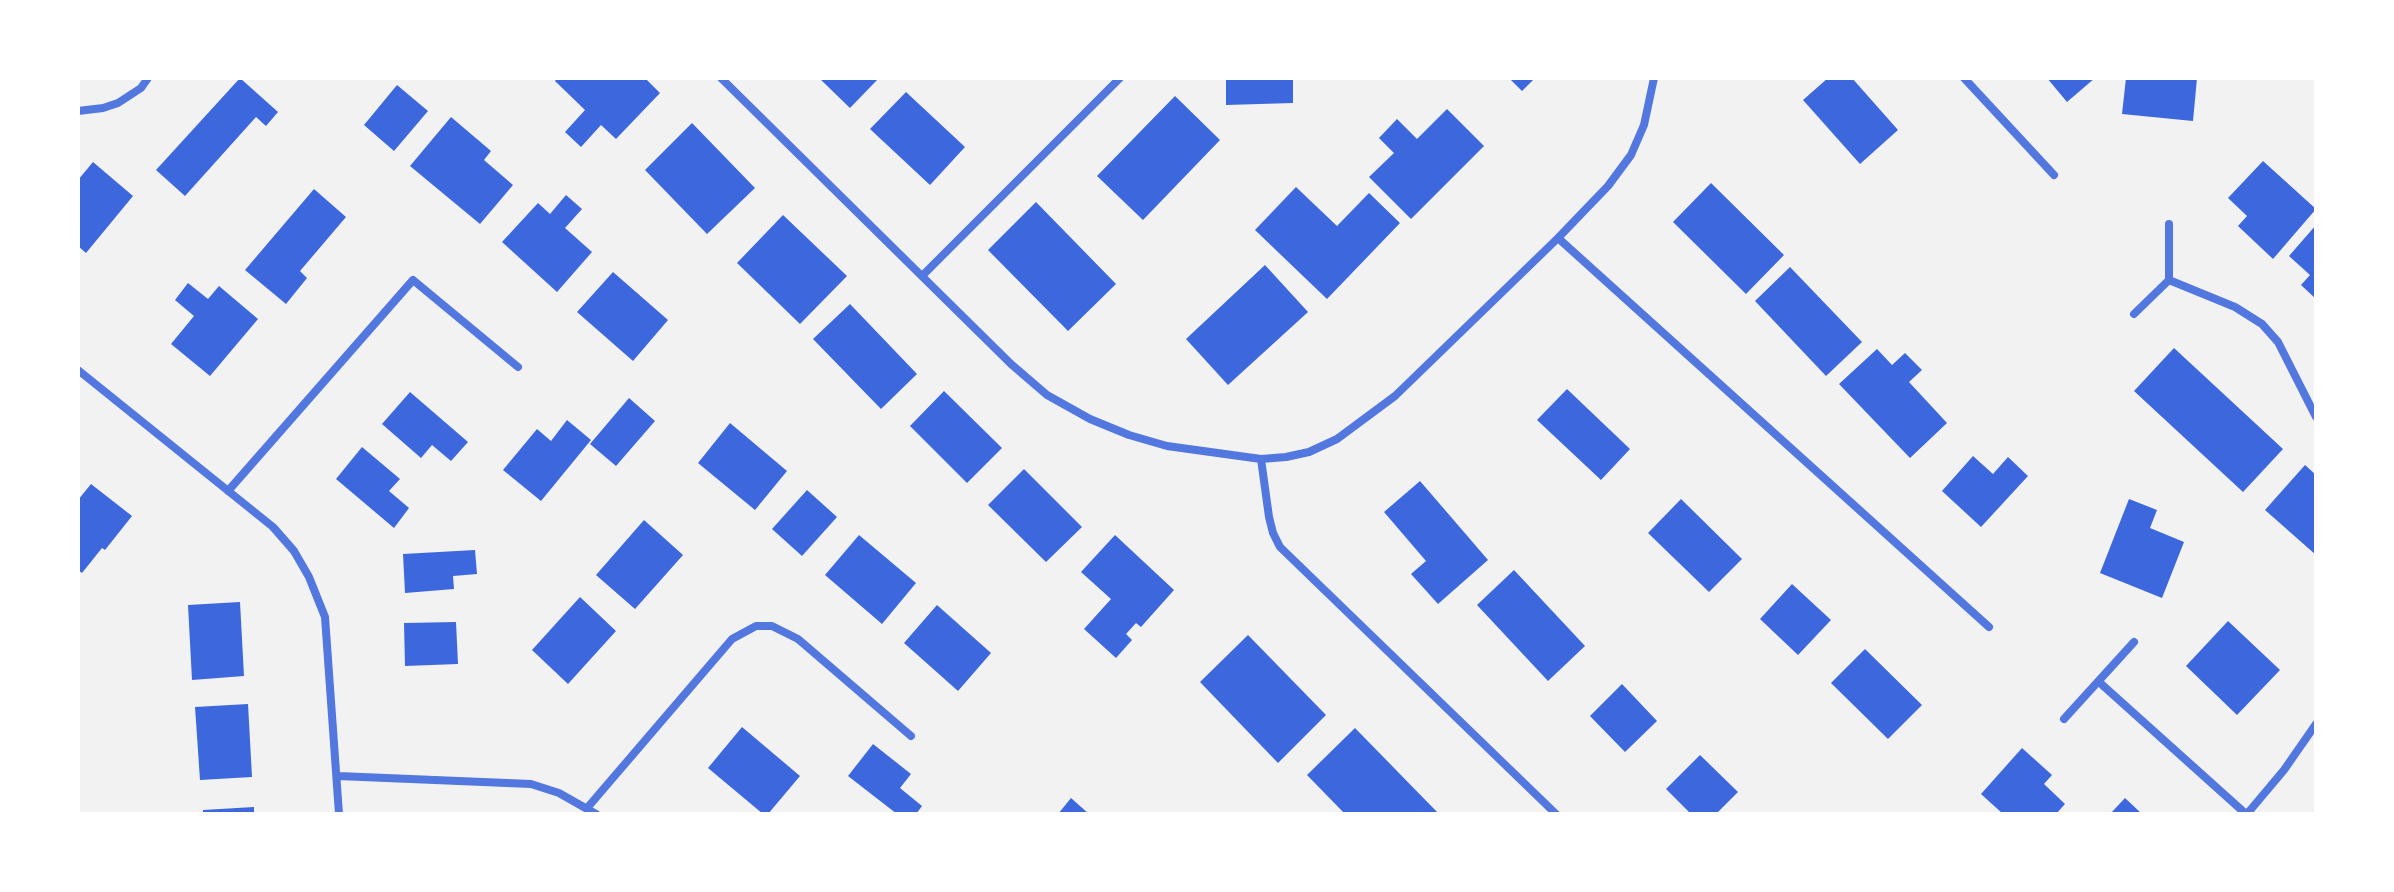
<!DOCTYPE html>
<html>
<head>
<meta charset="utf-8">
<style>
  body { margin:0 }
  #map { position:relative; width:2394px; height:892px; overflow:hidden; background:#f2f2f2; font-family:"Asap Condensed",sans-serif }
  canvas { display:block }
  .frame { position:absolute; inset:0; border:80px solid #fff; pointer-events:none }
</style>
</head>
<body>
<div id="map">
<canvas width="2394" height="892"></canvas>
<div class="frame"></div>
</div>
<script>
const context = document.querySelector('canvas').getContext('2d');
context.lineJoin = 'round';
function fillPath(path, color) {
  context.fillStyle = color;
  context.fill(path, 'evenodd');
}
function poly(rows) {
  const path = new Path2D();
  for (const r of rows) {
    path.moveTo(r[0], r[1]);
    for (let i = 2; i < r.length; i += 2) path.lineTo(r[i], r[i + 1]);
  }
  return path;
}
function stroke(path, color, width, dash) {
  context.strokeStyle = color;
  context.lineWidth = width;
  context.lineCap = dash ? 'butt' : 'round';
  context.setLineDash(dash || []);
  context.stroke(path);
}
fillPath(poly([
  [240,78,278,112,266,126,256,117,185,196,156,170],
  [557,78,645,78,660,93,616,139,601,125,581,147,565,132,585,110,555,81],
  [819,78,879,78,850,108],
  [1226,78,1293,78,1293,103,1226,105],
  [1509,78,1535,78,1522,91],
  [1828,78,1852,78,1898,130,1860,164,1803,100],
  [2047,78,2095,78,2067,102],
  [2126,78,2197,78,2193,121,2122,114],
  [397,85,428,111,394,151,364,125],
  [906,92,965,147,930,185,870,129],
  [1175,96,1220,140,1143,220,1097,176],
  [1447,109,1484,146,1411,219,1369,177,1394,153,1379,138,1397,119,1417,139],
  [451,117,491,151,484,160,513,185,480,224,410,166],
  [692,123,755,188,707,234,645,170],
  [2263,161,2316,209,2273,259,2238,226,2247,216,2228,198],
  [93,162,133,196,86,253,78,246,78,180],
  [1711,183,1784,255,1746,294,1673,222],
  [1296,187,1337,226,1369,193,1400,223,1327,299,1255,230],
  [314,189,346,217,300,271,307,278,286,304,245,270],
  [566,195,582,209,565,228,592,252,557,292,502,242,538,203,550,214],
  [1036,202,1116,284,1068,331,988,250],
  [783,215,847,276,800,324,737,263],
  [2316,225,2316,299,2301,285,2310,275,2289,256],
  [1265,265,1308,312,1228,385,1186,339],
  [1790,267,1862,342,1826,376,1755,301],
  [613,272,668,320,633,361,577,312],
  [188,283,208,299,219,286,258,319,210,376,171,344,194,316,175,300],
  [850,304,917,374,881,409,813,339],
  [2174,348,2283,449,2243,492,2134,391],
  [1877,349,1892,365,1905,353,1922,370,1909,382,1947,423,1910,458,1839,384],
  [1567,389,1630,449,1601,480,1537,420],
  [944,391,1002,448,967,483,910,426],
  [410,392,468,442,451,461,432,445,421,458,382,424],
  [629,398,655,421,616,466,590,444],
  [567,420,591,440,541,501,503,470,537,429,551,441],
  [730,423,787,471,755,510,698,463],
  [362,447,400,479,389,491,409,508,394,528,336,479],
  [1973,456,1993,474,2008,457,2028,476,1981,527,1942,491],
  [2305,465,2316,475,2316,555,2265,510],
  [1024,469,1082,527,1046,562,988,505],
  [1420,481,1488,560,1438,604,1411,574,1426,561,1384,512],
  [91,484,132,516,105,550,102,548,82,573,78,570,78,500],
  [807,490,837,517,802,556,772,529],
  [1681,499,1742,559,1709,592,1648,533],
  [2129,499,2157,510,2150,528,2184,542,2162,598,2100,573],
  [644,520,683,555,635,609,596,575],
  [859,535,916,583,882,624,825,575],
  [1115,535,1174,590,1141,627,1136,623,1126,634,1132,640,1116,658,1084,629,1111,599,1081,572],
  [475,550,477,574,453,576,454,589,405,593,403,554],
  [1514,570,1585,646,1548,681,1477,605],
  [1792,584,1831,620,1798,655,1760,619],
  [580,597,616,631,568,684,532,650],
  [240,602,244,676,192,680,188,605],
  [937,605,991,653,958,691,904,643],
  [2228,621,2280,670,2237,715,2186,666],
  [456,622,458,664,405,666,404,623],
  [1248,635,1326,715,1278,763,1200,682],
  [1865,649,1922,705,1888,739,1831,683],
  [1622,684,1657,721,1625,752,1590,716],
  [248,704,252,777,200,780,195,707],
  [742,727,800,776,768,814,763,814,708,768],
  [1355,728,1439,814,1345,814,1307,775],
  [873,744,911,774,900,788,922,806,916,814,897,814,848,776],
  [2022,748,2052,775,2044,784,2065,804,2056,814,2003,814,1981,794],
  [1700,755,1738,792,1716,814,1691,814,1666,789],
  [1071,798,1089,814,1058,814],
  [2125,798,2142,814,2110,814],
  [254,807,254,814,203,814,203,810]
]), '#3d67dc');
stroke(poly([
  [721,78,1011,364,1047,395,1090,419,1129,435,1167,446,1261,459,1286,457,1309,452,1337,439,1395,396,1558,238,1608,186,1631,155,1644,125,1654,78],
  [1964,78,2054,175],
  [78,111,103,108,118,103,141,88,148,78],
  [1558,238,1989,627],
  [923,275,1120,78],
  [2169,280,2235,307,2262,324,2278,342,2316,417],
  [2134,314,2169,280,2169,224],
  [78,370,273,527,294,551,309,577,325,617,339,814],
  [1261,459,1269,517,1273,533,1280,547,1556,814],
  [228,491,413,280,518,367],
  [2099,682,2246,814],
  [2064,719,2134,642],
  [338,776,531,784,559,793,596,814],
  [588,807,732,639,756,626,772,626,798,639,911,736],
  [2247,814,2284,770,2316,724]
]), '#5277de', 8);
</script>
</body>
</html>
